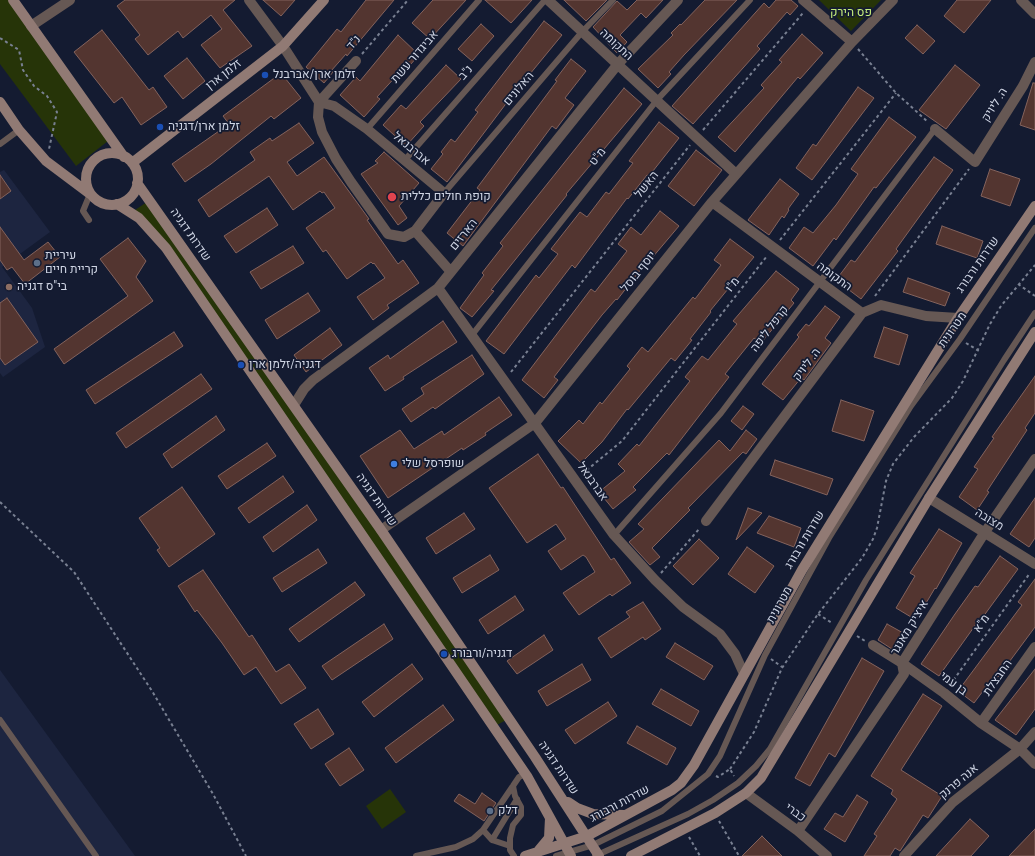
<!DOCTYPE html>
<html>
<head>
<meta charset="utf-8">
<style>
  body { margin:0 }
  canvas { display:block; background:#141b31 }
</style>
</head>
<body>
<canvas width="1035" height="856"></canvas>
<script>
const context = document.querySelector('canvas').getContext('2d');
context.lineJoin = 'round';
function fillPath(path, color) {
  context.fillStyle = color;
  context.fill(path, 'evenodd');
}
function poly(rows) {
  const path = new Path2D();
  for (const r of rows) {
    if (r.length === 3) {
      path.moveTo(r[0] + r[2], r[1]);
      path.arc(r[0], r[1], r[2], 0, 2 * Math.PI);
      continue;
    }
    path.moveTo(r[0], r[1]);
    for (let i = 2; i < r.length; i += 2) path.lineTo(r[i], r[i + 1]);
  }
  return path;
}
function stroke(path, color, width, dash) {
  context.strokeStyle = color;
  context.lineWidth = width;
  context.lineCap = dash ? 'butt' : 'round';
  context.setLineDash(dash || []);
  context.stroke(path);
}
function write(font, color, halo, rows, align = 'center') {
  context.font = font + ' "Roboto Condensed",Heebo,sans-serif';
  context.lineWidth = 3.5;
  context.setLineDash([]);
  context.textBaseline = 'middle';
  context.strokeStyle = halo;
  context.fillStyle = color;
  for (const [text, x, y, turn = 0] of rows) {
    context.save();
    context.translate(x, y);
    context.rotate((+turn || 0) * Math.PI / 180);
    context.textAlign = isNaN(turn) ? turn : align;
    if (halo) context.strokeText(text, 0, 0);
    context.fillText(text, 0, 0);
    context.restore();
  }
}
fillPath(poly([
  [4,170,50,232,2,267,32,308,45,347,3,377,0,373,0,172],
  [0,670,135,856,0,856]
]), '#1d2540');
fillPath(poly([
  [0,0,8,0,108,141,76,166,0,64],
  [819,0,881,0,851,31],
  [147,202,508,719,495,726,135,210],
  [390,789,406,812,382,829,366,806]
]), '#263408');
const building = poly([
  [125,0,235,0,223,10,252,46,220,68,201,45,222,29,211,15,183,38,178,31,148,55,135,39,140,35,117,6,125,0],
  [263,0,295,0,281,16,263,0],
  [366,0,394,0,347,56,346,54,331,71,333,72,324,83,306,67,337,29,341,32,366,0],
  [433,0,466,0,430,39,412,23,433,0],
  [485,0,532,0,511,23,485,0],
  [564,0,607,0,586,21,564,0],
  [637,0,663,0,646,18,641,13,620,35,627,42,617,53,593,27,617,1,627,10,637,0],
  [705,0,737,0,684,55,669,72,671,74,658,88,638,69,673,35,671,33,680,24,681,25,705,0],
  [776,0,791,0,798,6,790,15,787,12,757,46,760,49,693,124,672,106,764,3,769,8,776,0],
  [957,0,991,0,964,33,944,16,957,0],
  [544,21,562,35,511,97,447,182,431,169,443,154,441,152,451,139,455,142,478,112,475,110,544,21],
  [481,24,494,36,472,61,458,49,481,24],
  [917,25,935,41,923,54,905,38,917,25],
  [102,30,149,90,153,87,167,107,141,125,122,97,114,103,74,52,102,30],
  [802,34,823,53,800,79,798,77,735,152,718,137,764,88,761,85,782,62,779,60,802,34],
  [398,35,419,55,401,75,399,73,377,97,380,99,364,117,340,95,356,77,360,81,398,35],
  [187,58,205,81,183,99,164,76,187,58],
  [571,59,586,71,565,98,574,105,556,129,552,126,463,246,447,233,480,190,477,188,557,81,555,80,571,59],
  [446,65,461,79,420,122,424,126,406,146,383,125,401,105,406,109,446,65],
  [955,65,980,85,946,129,919,110,955,65],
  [281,73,301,98,274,119,271,116,211,164,185,182,172,164,229,124,223,116,281,73],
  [1033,83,1035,83,1035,130,1020,125,1033,83],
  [858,87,874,98,812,180,796,168,813,144,816,146,858,87],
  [624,88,642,104,566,194,567,195,491,290,494,291,472,317,460,308,484,275,482,273,503,246,500,243,624,88],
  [889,117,916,137,876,188,874,187,836,240,834,238,813,266,789,248,804,227,813,233,836,205,858,174,851,169,889,117],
  [659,122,679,138,649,176,647,175,628,199,627,198,575,268,572,265,504,354,486,341,536,275,539,278,558,254,551,249,580,212,587,217,606,192,609,194,633,163,629,161,659,122],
  [299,123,314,143,287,162,297,176,324,157,369,219,367,220,398,264,403,260,419,283,387,305,389,308,373,320,357,297,385,278,374,263,373,264,371,262,347,279,326,250,323,252,306,228,335,208,324,192,322,193,320,191,293,210,269,176,209,217,198,200,255,160,250,152,270,138,272,141,299,123],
  [696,150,722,170,694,206,668,186,696,150],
  [384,152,419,183,399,206,407,218,398,225,361,174,378,163,375,161,384,152],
  [934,157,953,170,896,249,898,251,861,299,836,280,851,260,855,262,934,157],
  [990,169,1020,179,1010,206,981,196,990,169],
  [0,175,11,191,0,199,0,175],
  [780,179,799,194,788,209,789,210,784,218,782,216,769,235,748,220,780,179],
  [267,208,278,225,236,253,224,236,267,208],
  [660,211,679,226,646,265,645,264,617,300,616,299,602,315,554,377,558,380,544,398,522,380,591,289,595,292,627,251,618,244,631,227,641,235,660,211],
  [942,226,983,241,977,258,936,244,942,226],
  [0,227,24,260,48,242,60,257,25,284,12,267,7,270,0,260,0,227],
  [128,238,146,261,136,277,153,301,64,364,54,349,128,296,100,259,128,238],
  [730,239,754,257,710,311,711,312,690,339,692,340,675,361,671,358,628,410,627,409,602,442,581,463,558,441,579,420,583,424,600,402,602,404,630,369,627,366,642,347,648,352,693,297,695,299,721,265,714,260,730,239],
  [293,246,304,263,261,289,250,272,293,246],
  [776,271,799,289,791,300,794,303,761,343,754,338,725,374,729,377,669,455,667,453,633,487,636,490,613,509,599,492,625,471,618,464,637,444,639,446,690,381,685,377,702,356,708,360,737,324,733,321,776,271],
  [908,278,950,293,945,306,903,292,908,278],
  [308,293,320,311,277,339,265,320,308,293],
  [7,298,38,342,5,365,0,358,0,303,7,298],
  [825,306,840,317,825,338,831,343,804,380,801,378,783,400,762,384,799,337,797,335,806,324,809,326,825,306],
  [443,321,457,342,403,377,404,379,385,391,369,368,388,355,390,359,443,321],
  [884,327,908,335,899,365,874,357,884,327],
  [330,328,342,345,306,372,294,355,330,328],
  [174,332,183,346,95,404,86,390,174,332],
  [472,355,484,374,435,409,433,407,411,422,402,409,424,394,421,388,472,355],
  [201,374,212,389,126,448,116,433,201,374],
  [1035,376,1035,413,1025,428,1027,430,987,491,989,492,977,510,959,497,978,469,974,467,994,438,992,437,1035,376],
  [499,397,512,415,485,433,486,435,463,450,462,448,388,498,360,456,400,430,414,449,442,431,444,435,499,397],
  [841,400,874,411,864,441,832,431,841,400],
  [743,406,754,414,742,430,731,421,743,406],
  [216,416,225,430,172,468,163,454,216,416],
  [746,430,757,439,746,454,743,452,688,508,690,510,652,548,660,557,650,565,629,542,644,529,638,524,719,440,730,451,746,430],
  [267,443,276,456,227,489,218,476,267,443],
  [538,454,561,488,563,487,611,560,614,558,631,583,612,596,610,594,579,615,563,593,595,572,586,557,583,555,561,570,548,551,566,539,556,524,527,543,489,488,538,454],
  [775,460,833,479,827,495,770,475,775,460],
  [283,476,294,492,249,523,238,508,283,476],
  [182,487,215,534,169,567,157,550,160,548,139,518,182,487],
  [1035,498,1035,538,1029,547,1010,534,1035,498],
  [307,505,317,520,273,552,263,537,307,505],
  [748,508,762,513,736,540,748,508],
  [464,513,475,529,436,554,426,538,464,513],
  [769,516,801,528,794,547,757,533,769,516],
  [939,529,962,543,936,589,935,588,916,620,896,608,915,576,910,573,939,529],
  [699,539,719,558,693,585,673,566,699,539],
  [747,547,774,566,755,593,728,574,747,547],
  [318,549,327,563,282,592,273,578,318,549],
  [490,555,499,570,462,593,453,578,490,555],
  [1000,556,1018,569,980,621,979,620,939,676,921,664,955,614,975,586,978,587,1000,556],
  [203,570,249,637,252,635,276,672,289,664,306,688,281,704,256,667,244,675,222,643,197,610,195,612,178,586,203,570],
  [1035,579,1035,627,998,677,995,675,974,703,958,691,1022,605,1018,602,1035,579],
  [355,582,365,595,299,642,289,629,355,582],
  [515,596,524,610,488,634,479,620,515,596],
  [643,602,661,629,645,640,643,637,611,658,598,638,630,617,626,612,643,602],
  [384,624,393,639,332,680,322,666,384,624],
  [887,624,905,634,895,651,878,640,887,624],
  [544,635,553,650,517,674,507,661,544,635],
  [675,643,713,666,704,680,666,657,675,643],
  [862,658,884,671,835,757,829,753,810,786,795,778,862,658],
  [412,664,423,679,374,717,362,702,412,664],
  [582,664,591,680,547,706,538,691,582,664],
  [1035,669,1035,709,1016,735,995,720,1035,669],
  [661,689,699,711,691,726,652,704,661,689],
  [923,694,942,706,901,770,942,796,928,818,923,815,900,851,895,848,890,856,864,856,877,836,874,834,897,799,891,794,893,790,871,776,923,694],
  [608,702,617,716,575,744,565,730,608,702],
  [443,705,454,720,396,763,385,748,443,705],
  [318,709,334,734,311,749,294,724,318,709],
  [637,726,676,748,667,765,627,743,637,726],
  [349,748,364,770,340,786,325,764,349,748],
  [482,793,496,803,484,821,454,801,459,794,475,804,482,793],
  [857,795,868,802,845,842,824,829,835,813,843,817,857,795],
  [970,819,989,836,971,856,936,856,970,819],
  [1035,829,1035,856,1009,856,1035,829],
  [762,836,782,856,742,856,762,836]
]);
fillPath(building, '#533530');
stroke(building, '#83625c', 1);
stroke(poly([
  [0,38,19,50,23,70,34,86,47,96,57,112,49,149],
  [858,49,896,93,928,122],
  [362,54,408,0],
  [703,130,803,13],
  [780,240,896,93],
  [1018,284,1035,296],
  [875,296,969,169],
  [966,343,979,351],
  [511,372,690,145],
  [582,474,622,441,767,256],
  [0,502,74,572,152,691,213,794,246,856],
  [661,573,700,528],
  [818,614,832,623],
  [857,636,865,641],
  [771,659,782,667],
  [950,685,1030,573],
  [730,769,754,732,782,668,818,614,862,558,873,539,877,528,886,481,893,464,914,437,952,398,963,381,990,324,1001,306,1035,265],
  [716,776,718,777,730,769,734,776],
  [719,821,739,856],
  [689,837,700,856]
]), '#798092', 2, [3, 3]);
stroke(poly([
  [367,129,479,0],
  [0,144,19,130],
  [404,161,545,0],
  [444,193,582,32,613,0],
  [89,220,83,211,90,194],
  [472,335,657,100,750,0],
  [614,535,721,413,935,129],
  [0,720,96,856],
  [513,786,515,796,521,807,521,815,513,825,510,838,510,850,514,856],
  [483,830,492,840,510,846],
  [492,840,517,799],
  [416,856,456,847,473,839,483,830,519,777,523,775,527,776],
  [556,856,593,845,662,811,708,774,720,756,765,655,829,538,911,406,960,339,1035,228],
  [595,856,688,814,713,800,738,783,756,766,770,749,866,580,1004,360,1035,313]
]), '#665854', 6);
stroke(poly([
  [249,0,283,46,319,102,318,117,322,132,336,159,351,182,388,234,404,237,415,231],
  [548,0,736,174],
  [803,0,852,42],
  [1021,0,1035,14],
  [31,26,70,0],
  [319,102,334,106,367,129,444,193,415,231,451,272],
  [319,102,356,61],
  [935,129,975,162,1023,86,1035,62],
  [712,202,862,313,881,305,926,316,958,318],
  [438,288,614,535,655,580,683,607,720,634,735,654,744,674],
  [294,405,304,389,313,380,438,288,618,64,678,0],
  [929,498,1035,564],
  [706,521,862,313],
  [381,530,535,423,712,202,852,42,893,0],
  [873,645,902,663,944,693,981,723,1020,749,1035,764],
  [981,723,1035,647],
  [746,793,798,831,827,856],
  [798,831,904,674,902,663,985,532,1035,459],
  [904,856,953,802,1020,749,1035,732]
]), '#665854', 10);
stroke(poly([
  [13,0,124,157],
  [0,102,19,130,46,161,90,194],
  [112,179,26],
  [132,163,283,46,324,0],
  [137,183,381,530,535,757,599,856],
  [117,204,139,218,166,248,527,776,571,856],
  [568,802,577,808,593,814,624,815],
  [539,850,549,838,550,818],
  [525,856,587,836,672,790,681,783,694,765,802,570,958,318,1035,206],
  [631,856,715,813,746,793,761,778,929,498,1035,332]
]), '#917a74', 10);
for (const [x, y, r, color] of [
  [265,75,4,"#1a4fb4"],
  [160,127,4,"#1a4fb4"],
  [392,197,5,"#e0444e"],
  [37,263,4,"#5c6f8a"],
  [9,287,4,"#8d6e63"],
  [241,365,4,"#1a4fb4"],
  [394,464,4,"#3f7fe0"],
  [444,654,4,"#1a4fb4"],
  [490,811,4,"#5c6f8a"]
]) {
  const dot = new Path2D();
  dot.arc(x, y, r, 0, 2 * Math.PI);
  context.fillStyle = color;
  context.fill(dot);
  stroke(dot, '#141b31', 1.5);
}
write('12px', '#c5ed7b', '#141b31', [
  ["פס הירק",851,13]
]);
write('12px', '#cfd5e4', '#141b31', [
  ["נ\"ד",354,43,-49],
  ["התקומה",616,45,43],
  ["אביגדור עשת",415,57,-49],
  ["נ\"ב",466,73,-49],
  ["זלמן ארן",224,75,-38],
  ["האלונים",519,89,-50],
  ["ה. ליויק",995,105,-58],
  ["אברבנאל",411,149,40],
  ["מ\"ט",598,157,-52],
  ["האשל",647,185,-52],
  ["שדרות דגניה",190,235,55],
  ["הארזים",464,235,-51],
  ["שדרות ורבורג",978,265,-55],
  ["יוסף בוסל",639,272,-51],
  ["התקומה",834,277,36],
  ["מ\"ו",733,285,-52],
  ["קרפל ליפה",770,329,-53],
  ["מטרונית",953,330,-55],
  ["ה. ליויק",807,365,-53],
  ["אברבנאל",592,482,55],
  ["שדרות דגניה",376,500,55],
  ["מצובה",989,520,32],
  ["שדרות ורבורג",805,540,-59],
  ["מטרונית",780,605,-61],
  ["מ\"א",982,624,-55],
  ["איציק מאנגר",910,628,-59],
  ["החבצלת",998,678,-55],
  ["בן עמי",953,684,37],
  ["שדרות דגניה",558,768,56],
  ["אנה פרנק",959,782,-40],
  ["שדרות ורבורג",620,804,-28],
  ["כברי",795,813,36]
]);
write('12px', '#cfd5e4', '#141b31', [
  ["זלמן ארן/אברבנל",273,75],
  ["זלמן ארן/דגניה",168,127],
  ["קופת חולים כללית",401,197],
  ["עיריית",45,256],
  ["קריית חיים",45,270],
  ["בי\"ס דגניה",17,287],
  ["דגניה/זלמן ארן",249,365],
  ["שופרסל שלי",402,464],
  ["דגניה/ורבורג",452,654],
  ["דלק",498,811]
], 'left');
</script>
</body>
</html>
